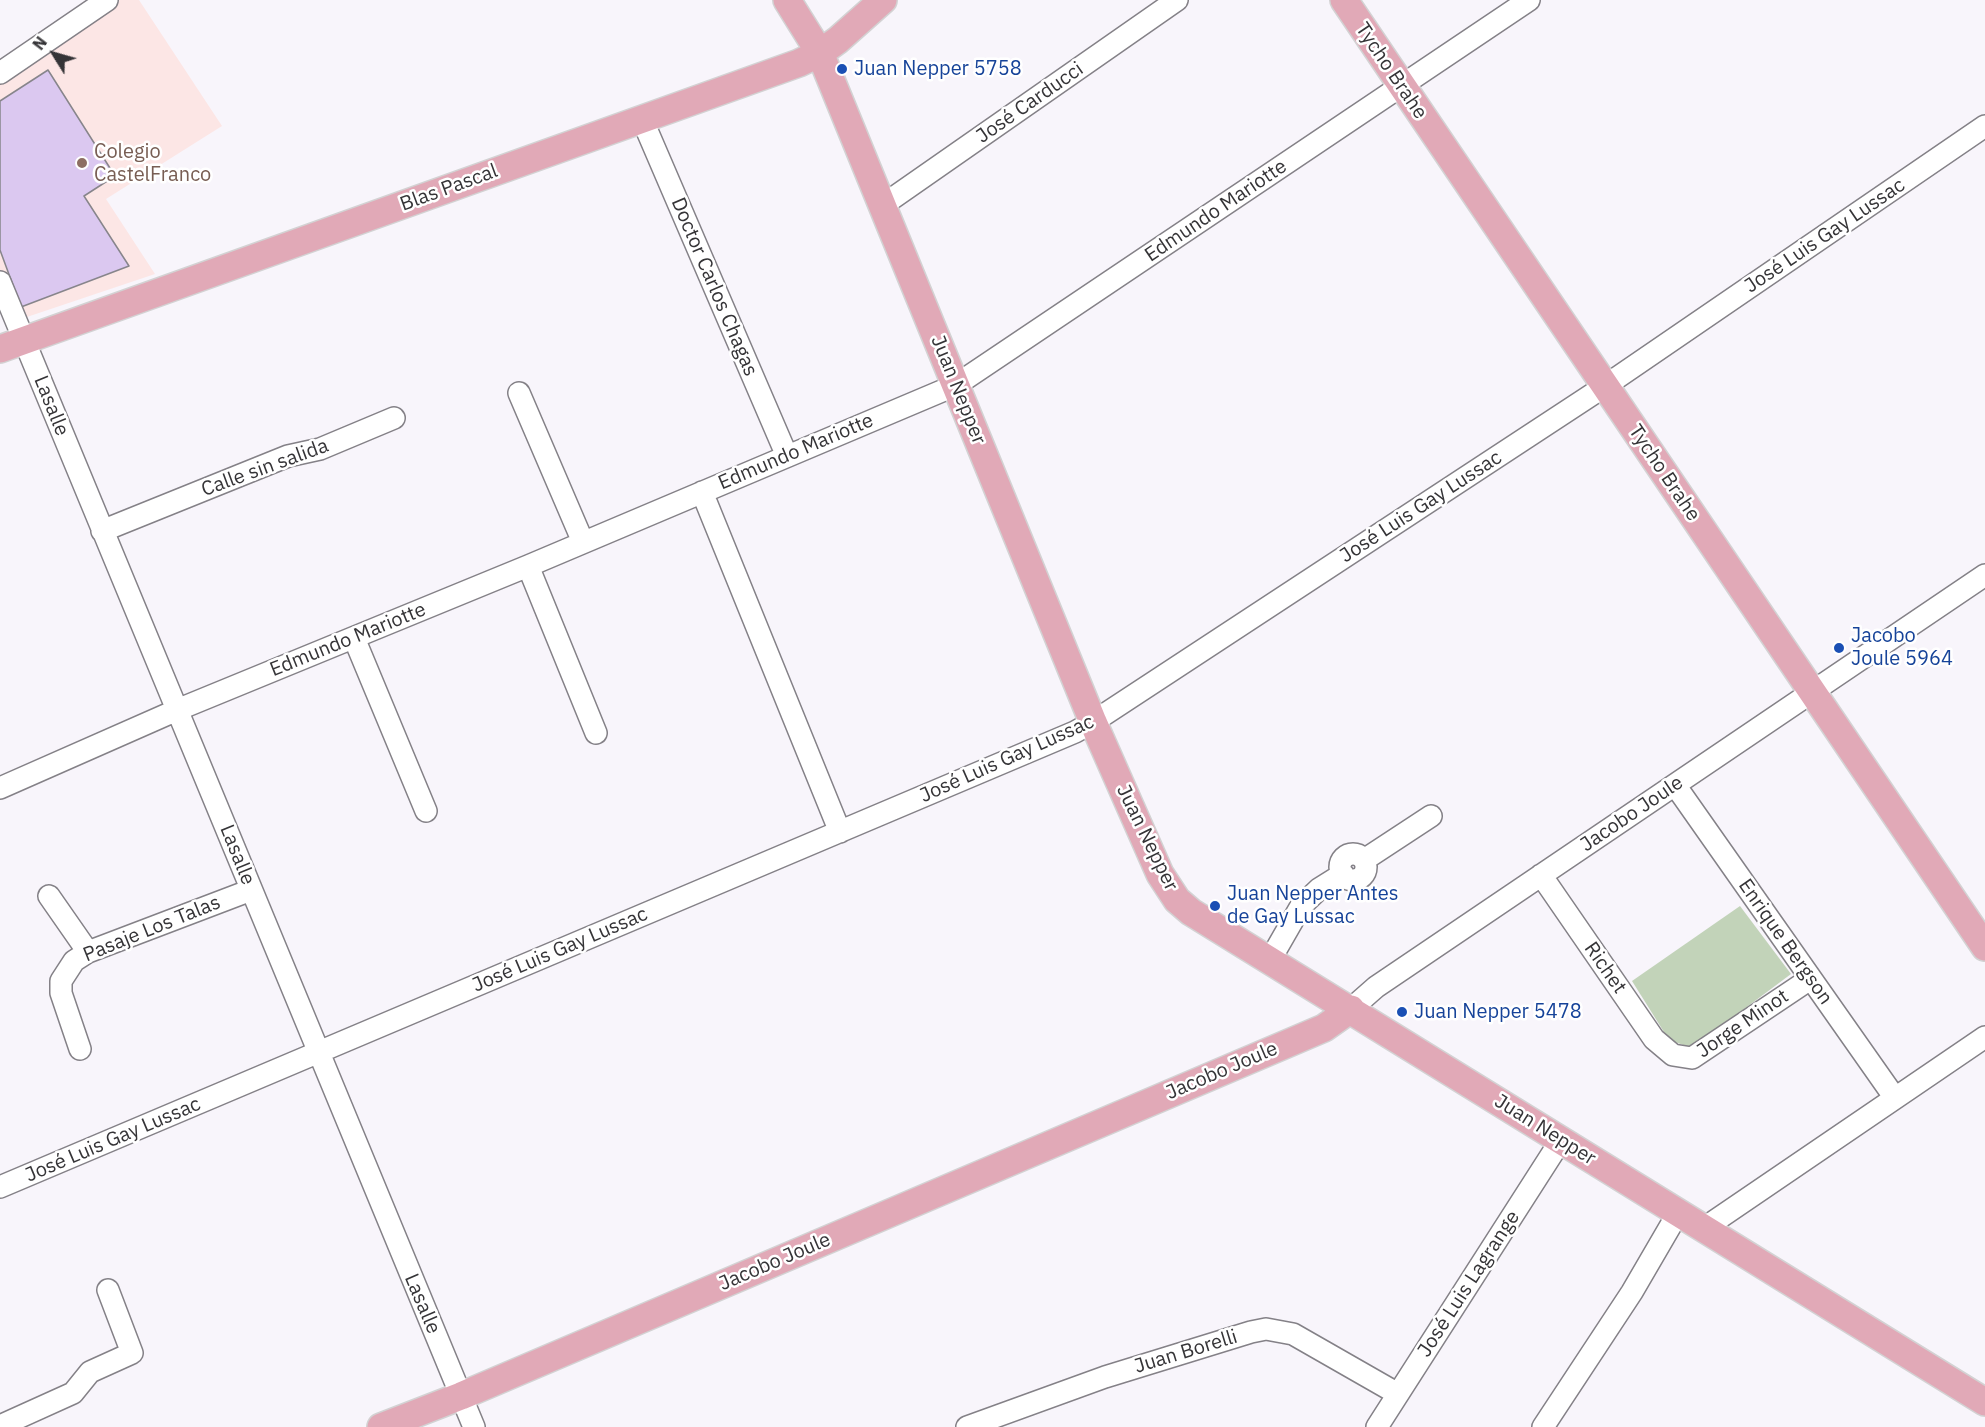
<!DOCTYPE html>
<html>
<head>
<meta charset="utf-8">
<style>
  body { margin:0 }
  #map { position:relative; width:1985px; height:1427px; overflow:hidden; background:#f8f5fb; font-family:"IBM Plex Sans",sans-serif }
  canvas { display:block }
  .north { position:absolute; left:24px; top:24px; width:60px; height:60px; -webkit-text-stroke:4px #fff; paint-order:stroke; rotate:307deg; font-size:16px; font-weight:700; line-height:24px; text-align:center; color:#353437 }
  .north::after { content:''; display:block; margin:auto; width:21px; height:27px; background:#353437; clip-path:polygon(50% 0,100% 100%,50% 72%,0 100%) }
</style>
</head>
<body>
<div id="map">
<canvas width="1985" height="1427"></canvas>
<div class="north">N</div>
</div>
<script>
const context = document.querySelector('canvas').getContext('2d');
context.lineJoin = 'round';
function fillPath(path, color) {
  context.fillStyle = color;
  context.fill(path, 'evenodd');
}
function poly(rows) {
  const path = new Path2D();
  for (const r of rows) {
    if (r.length === 3) {
      path.moveTo(r[0] + r[2], r[1]);
      path.arc(r[0], r[1], r[2], 0, 2 * Math.PI);
      continue;
    }
    path.moveTo(r[0], r[1]);
    for (let i = 2; i < r.length; i += 2) path.lineTo(r[i], r[i + 1]);
  }
  return path;
}
function stroke(path, color, width, dash) {
  context.strokeStyle = color;
  context.lineWidth = width;
  context.lineCap = dash ? 'butt' : 'round';
  context.setLineDash(dash || []);
  context.stroke(path);
}
function write(font, color, halo, rows, align = 'center') {
  context.font = font + ' "IBM Plex Sans",sans-serif';
  context.lineWidth = 5;
  context.setLineDash([]);
  context.textBaseline = 'middle';
  context.strokeStyle = halo;
  context.fillStyle = color;
  for (const [text, x, y, turn = 0] of rows) {
    context.save();
    context.translate(x, y);
    context.rotate((+turn || 0) * Math.PI / 180);
    context.textAlign = isNaN(turn) ? turn : align;
    if (halo) context.strokeText(text, 0, 0);
    context.fillText(text, 0, 0);
    context.restore();
  }
}
fillPath(poly([
  [110,0,139,0,222,126,106,199,155,274,15,321,0,286,0,76]
]), '#fce6e5');
fillPath(poly([
  [1740,906,1791,974,1692,1048,1669,1040,1632,981]
]), '#c2d3b9');
const building = poly([
  [48,70,115,176,84,196,129,266,21,307,0,250,0,101,48,70]
]);
fillPath(building, '#dbc8f0');
stroke(building, '#87858b', 1.5);
const minor = poly([
  [0,73,107,0],
  [642,119,787,456],
  [883,205,1177,0],
  [0,282,474,1427],
  [519,393,583,542],
  [702,492,840,832],
  [102,531,288,456,320,449,394,418],
  [528,566,596,733],
  [354,638,426,811],
  [1675,785,1895,1098],
  [0,788,177,710,528,566,956,385,1529,0],
  [1353,867,13],
  [1364,860,1431,816],
  [1541,875,1654,1039,1673,1055,1692,1058,1810,979],
  [49,896,88,952],
  [1270,960,1301,906,1319,889,1343,874],
  [1351,1009,1376,987,1985,575],
  [80,1049,61,993,61,981,74,961,88,952,251,890],
  [0,1187,1075,732,1093,722,1605,386,1985,126],
  [1703,1229,1985,1037],
  [0,1426,73,1393,90,1372,132,1353,108,1290],
  [967,1427,1105,1377,1251,1332,1266,1329,1293,1334,1398,1394],
  [1377,1427,1561,1140],
  [1543,1427,1632,1292,1678,1213]
]);
const major = poly([
  [787,0,820,53,1093,722,1160,874,1177,900,1191,912,1985,1402],
  [1344,0,1985,947],
  [0,349,799,63,820,53,838,40,883,0],
  [381,1427,461,1396,1324,1028,1351,1009]
]);
stroke(minor, '#848187', 24);
stroke(major, '#d3d2d3', 30);
stroke(minor, '#fff', 21);
stroke(major, '#e1a9b7', 27);
for (const [x, y, r, color] of [
  [842,69,6,"#1a4fb4"],
  [82,163,6,"#8d6e63"],
  [1839,648,6,"#1a4fb4"],
  [1215,906,6,"#1a4fb4"],
  [1402,1012,6,"#1a4fb4"]
]) {
  const dot = new Path2D();
  dot.arc(x, y, r, 0, 2 * Math.PI);
  context.fillStyle = color;
  context.fill(dot);
  stroke(dot, '#fff', 2);
}
write('20px', '#164399', '#fff', [
  ["Juan Nepper 5758",854,69],
  ["Jacobo",1851,636],
  ["Joule 5964",1851,659],
  ["Juan Nepper Antes",1227,894],
  ["de Gay Lussac",1227,917],
  ["Juan Nepper 5478",1414,1012]
], 'left');
write('20px', '#353437', '#fff', [
  ["Tycho Brahe",1391,71,56],
  ["José Carducci",1030,103,-35],
  ["Blas Pascal",449,188,-20],
  ["Edmundo Mariotte",1216,211,-34],
  ["José Luis Gay Lussac",1825,236,-34],
  ["Doctor Carlos Chagas",714,287,67],
  ["Juan Nepper",958,390,68],
  ["Lasalle",51,406,68],
  ["Edmundo Mariotte",796,452,-23],
  ["Calle sin salida",265,468,-20],
  ["Tycho Brahe",1664,473,56],
  ["José Luis Gay Lussac",1421,507,-33],
  ["Edmundo Mariotte",348,640,-22],
  ["José Luis Gay Lussac",1007,759,-24],
  ["Jacobo Joule",1632,814,-34],
  ["Juan Nepper",1147,838,64],
  ["Lasalle",237,855,68],
  ["Pasaje Los Talas",152,929,-22],
  ["Enrique Bergson",1785,942,55],
  ["José Luis Gay Lussac",560,950,-23],
  ["Richet",1605,968,55],
  ["Jorge Minot",1743,1024,-34],
  ["Jacobo Joule",1222,1071,-23],
  ["Juan Nepper",1545,1130,32],
  ["José Luis Gay Lussac",113,1140,-23],
  ["Jacobo Joule",775,1262,-23],
  ["José Luis Lagrange",1469,1284,-57],
  ["Lasalle",422,1304,67],
  ["Juan Borelli",1186,1352,-17]
]);
write('20px', '#785e54', '#fff', [
  ["Colegio",94,152],
  ["CastelFranco",94,175]
], 'left');
</script>
</body>
</html>
